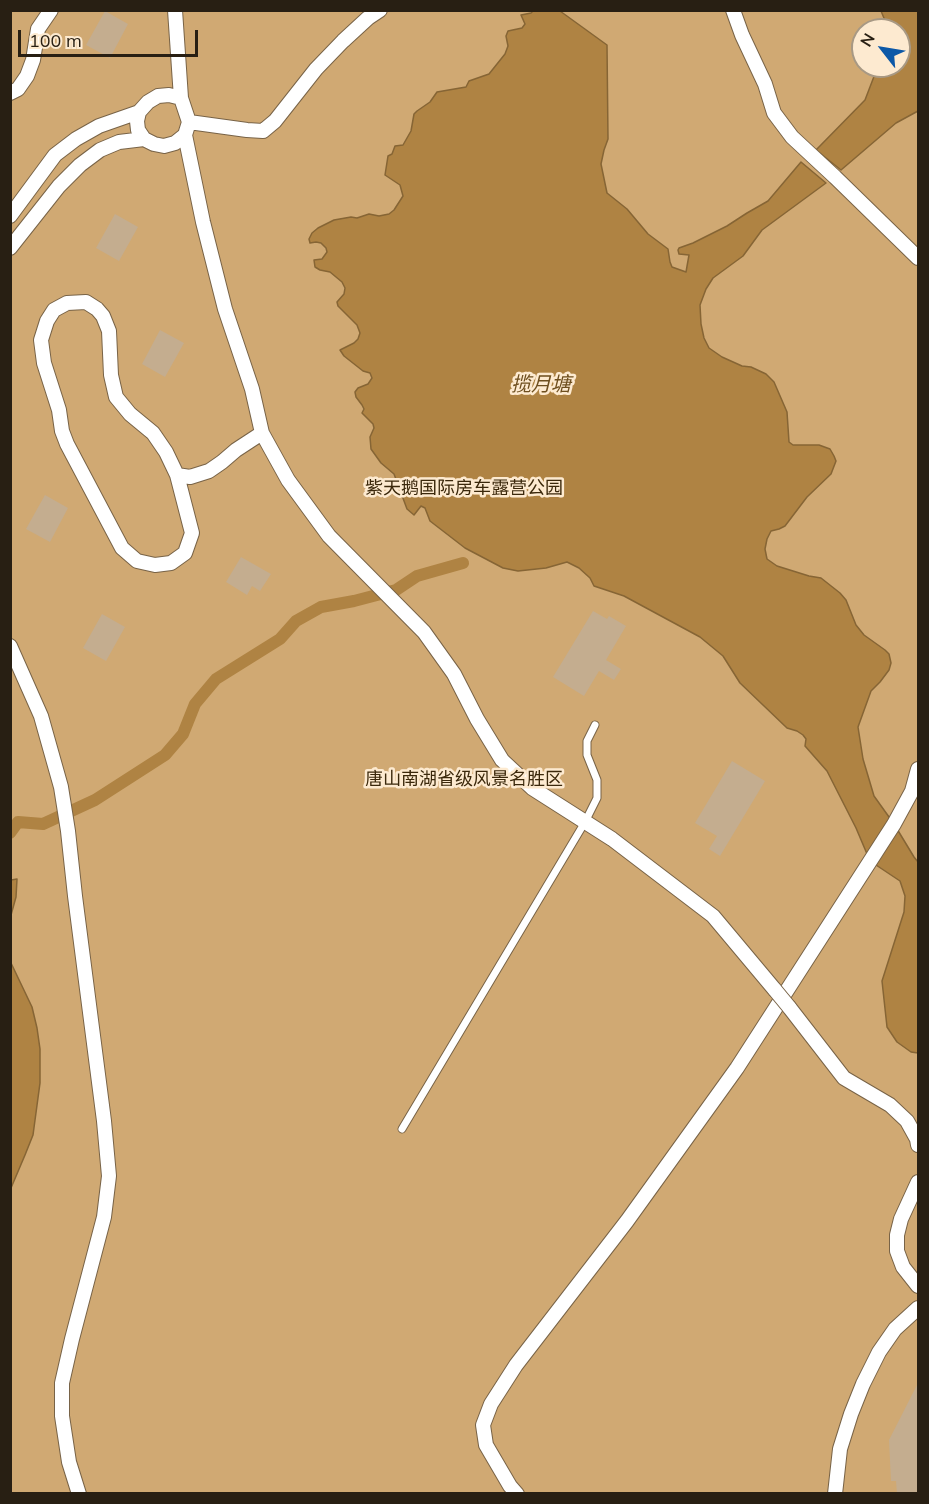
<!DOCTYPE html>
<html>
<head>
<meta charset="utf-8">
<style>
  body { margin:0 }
  #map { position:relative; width:929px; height:1504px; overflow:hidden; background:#f4dcbc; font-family:Mulish,sans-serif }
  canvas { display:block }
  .frame { position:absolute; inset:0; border:12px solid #281f13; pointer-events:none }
  .north { position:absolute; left:851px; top:18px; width:60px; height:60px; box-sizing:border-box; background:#fdead0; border:2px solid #a89984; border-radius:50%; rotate:301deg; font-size:16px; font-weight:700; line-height:24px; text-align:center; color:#281f13 }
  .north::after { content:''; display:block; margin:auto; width:21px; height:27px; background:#0c58a7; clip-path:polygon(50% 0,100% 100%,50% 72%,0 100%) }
  .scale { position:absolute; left:18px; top:30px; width:180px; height:27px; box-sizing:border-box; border:3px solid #281f13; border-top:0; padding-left:8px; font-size:18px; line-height:21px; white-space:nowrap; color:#281f13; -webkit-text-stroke:4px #fdead0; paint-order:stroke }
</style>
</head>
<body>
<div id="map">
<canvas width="929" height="1504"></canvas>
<div class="frame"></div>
<div class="north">N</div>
<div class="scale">100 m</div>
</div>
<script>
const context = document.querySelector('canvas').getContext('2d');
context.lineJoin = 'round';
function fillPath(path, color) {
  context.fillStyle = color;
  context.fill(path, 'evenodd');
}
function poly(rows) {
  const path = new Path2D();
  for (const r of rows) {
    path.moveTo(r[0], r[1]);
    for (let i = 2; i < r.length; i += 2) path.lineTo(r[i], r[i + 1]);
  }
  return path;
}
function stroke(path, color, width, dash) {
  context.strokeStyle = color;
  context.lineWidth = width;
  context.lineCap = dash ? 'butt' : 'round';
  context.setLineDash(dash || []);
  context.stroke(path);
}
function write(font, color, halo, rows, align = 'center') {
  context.font = font + ' Mulish,"Noto Sans SC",sans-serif';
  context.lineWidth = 5;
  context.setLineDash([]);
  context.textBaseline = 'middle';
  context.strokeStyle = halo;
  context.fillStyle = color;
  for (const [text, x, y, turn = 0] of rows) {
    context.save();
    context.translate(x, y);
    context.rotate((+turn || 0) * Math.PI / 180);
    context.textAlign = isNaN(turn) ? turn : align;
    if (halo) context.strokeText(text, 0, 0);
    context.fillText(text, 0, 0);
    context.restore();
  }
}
fillPath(poly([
  [10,11,918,11,918,1493,11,1493],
  [863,30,899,30,899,66,863,66]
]), '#d0a973');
const water = poly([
  [533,11,560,11,607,45,608,139,604,150,601,164,607,193,627,209,648,234,668,249,670,262,672,267,686,272,689,255,679,254,678,250,679,248,693,243,727,226,747,213,768,201,801,162,826,183,762,230,743,256,713,278,706,289,700,305,701,324,704,338,709,348,722,357,742,366,751,367,766,374,774,382,787,412,789,442,793,445,819,445,830,449,834,456,836,461,831,474,807,497,785,526,779,529,771,531,767,539,765,549,767,559,777,566,809,576,821,578,840,593,846,600,856,625,864,635,885,650,889,654,891,663,889,670,880,682,871,691,858,727,863,759,874,796,894,824,914,857,918,862,918,1053,911,1052,897,1042,887,1027,882,981,904,912,905,896,900,881,870,861,856,828,827,771,805,746,806,739,803,735,797,731,787,728,740,683,723,656,700,637,624,596,594,586,590,578,579,568,567,562,546,568,518,571,503,568,465,548,430,521,425,508,421,506,414,515,407,509,394,474,381,463,371,449,370,437,374,428,373,424,362,413,364,409,362,405,356,397,355,392,358,388,368,384,372,378,370,373,363,371,344,356,340,350,354,343,358,339,360,333,357,325,338,306,337,302,344,294,345,288,342,282,330,272,320,270,315,267,314,260,322,259,327,252,326,248,321,243,316,242,310,243,309,239,312,233,318,228,334,220,351,217,357,218,369,214,379,216,389,214,394,210,403,196,400,185,385,175,388,156,392,154,395,146,403,145,411,131,414,114,417,111,430,102,437,92,466,87,469,81,489,74,505,54,508,46,506,36,508,31,522,28,525,24,521,15,531,13,533,11],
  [881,11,918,11,918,111,896,123,841,170,816,150,865,100,878,66,899,66,899,30,889,30,881,11],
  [17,879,16,897,11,915,11,880,17,879],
  [11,963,32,1007,37,1028,40,1049,40,1083,33,1135,25,1155,11,1188,11,963]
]);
fillPath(water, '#af8343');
stroke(water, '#866535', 1.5);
stroke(poly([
  [10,833,18,822,43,824,95,800,165,755,183,734,195,704,216,679,280,639,296,621,321,607,354,601,396,590,417,576,463,563]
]), '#af8343', 12);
fillPath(poly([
  [105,11,128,24,110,58,86,45],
  [115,214,138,227,119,261,96,248],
  [160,330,184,343,165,377,142,364],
  [45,495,68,508,50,542,26,529],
  [241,557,271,574,260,591,252,586,247,595,226,582],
  [593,611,607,619,609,616,626,626,606,660,621,669,614,680,599,671,584,696,553,677],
  [102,614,125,627,106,661,83,648],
  [732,761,765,781,720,856,709,849,717,836,695,823],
  [918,1383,918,1494,897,1494,896,1481,891,1481,889,1440]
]), '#c4ad8f');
const lane = poly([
  [402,1129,585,822,597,798,597,780,587,755,587,741,595,725]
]);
const street = poly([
  [175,10,181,98,189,122,185,135,203,222,225,309,252,389,262,433,288,480,329,536,424,632,454,674,477,719,502,760,532,788,612,839,713,916,775,990],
  [733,10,742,35,765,84,774,113,792,137,835,177,918,258],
  [10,93,18,89,27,76,33,60,38,29,51,10],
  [139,112,137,121,138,130,144,139],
  [189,122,247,130,263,131,275,121,316,69,343,41,368,18,380,10],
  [10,216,55,155,76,139,99,126,139,112,148,102,158,96,169,95,181,98],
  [10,248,59,186,80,165,100,150,119,142,144,139,154,144,164,146,175,143,185,135],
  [177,475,192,533,185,553,171,563,155,565,137,561,122,548,67,444,62,431,59,410,44,363,41,340,47,321,54,310,67,303,86,302,97,309,103,316,109,331,111,375,116,397,130,414,153,433,166,452,177,475,190,477,209,471,222,462,236,450,262,433],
  [10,646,41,716,61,787,68,831,75,896,104,1121,109,1176,104,1217,72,1339,62,1383,62,1416,69,1462,79,1494],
  [789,1007,844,1078,890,1105,907,1121,917,1139,918,1145],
  [918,1182,901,1219,897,1235,897,1251,903,1267,918,1286],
  [517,1494,510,1486,486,1445,483,1425,491,1404,516,1365,627,1221,737,1068,894,824,912,791,918,769],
  [835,1494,840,1449,851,1414,863,1384,879,1352,895,1329,918,1308]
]);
stroke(lane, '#786347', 9);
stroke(street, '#786347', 16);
stroke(lane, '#fff', 7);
stroke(street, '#fff', 14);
const streetBridge = poly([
  [775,990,789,1007]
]);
stroke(streetBridge, '#786347', 16, []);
stroke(streetBridge, '#fff', 14);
write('18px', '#3b280b', '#fdead0', [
  ["紫天鹅国际房车露营公园",464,489],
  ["唐山南湖省级风景名胜区",464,780]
]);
write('italic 20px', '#6e4e1e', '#fdead0', [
  ["揽月塘",541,385]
]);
</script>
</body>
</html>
